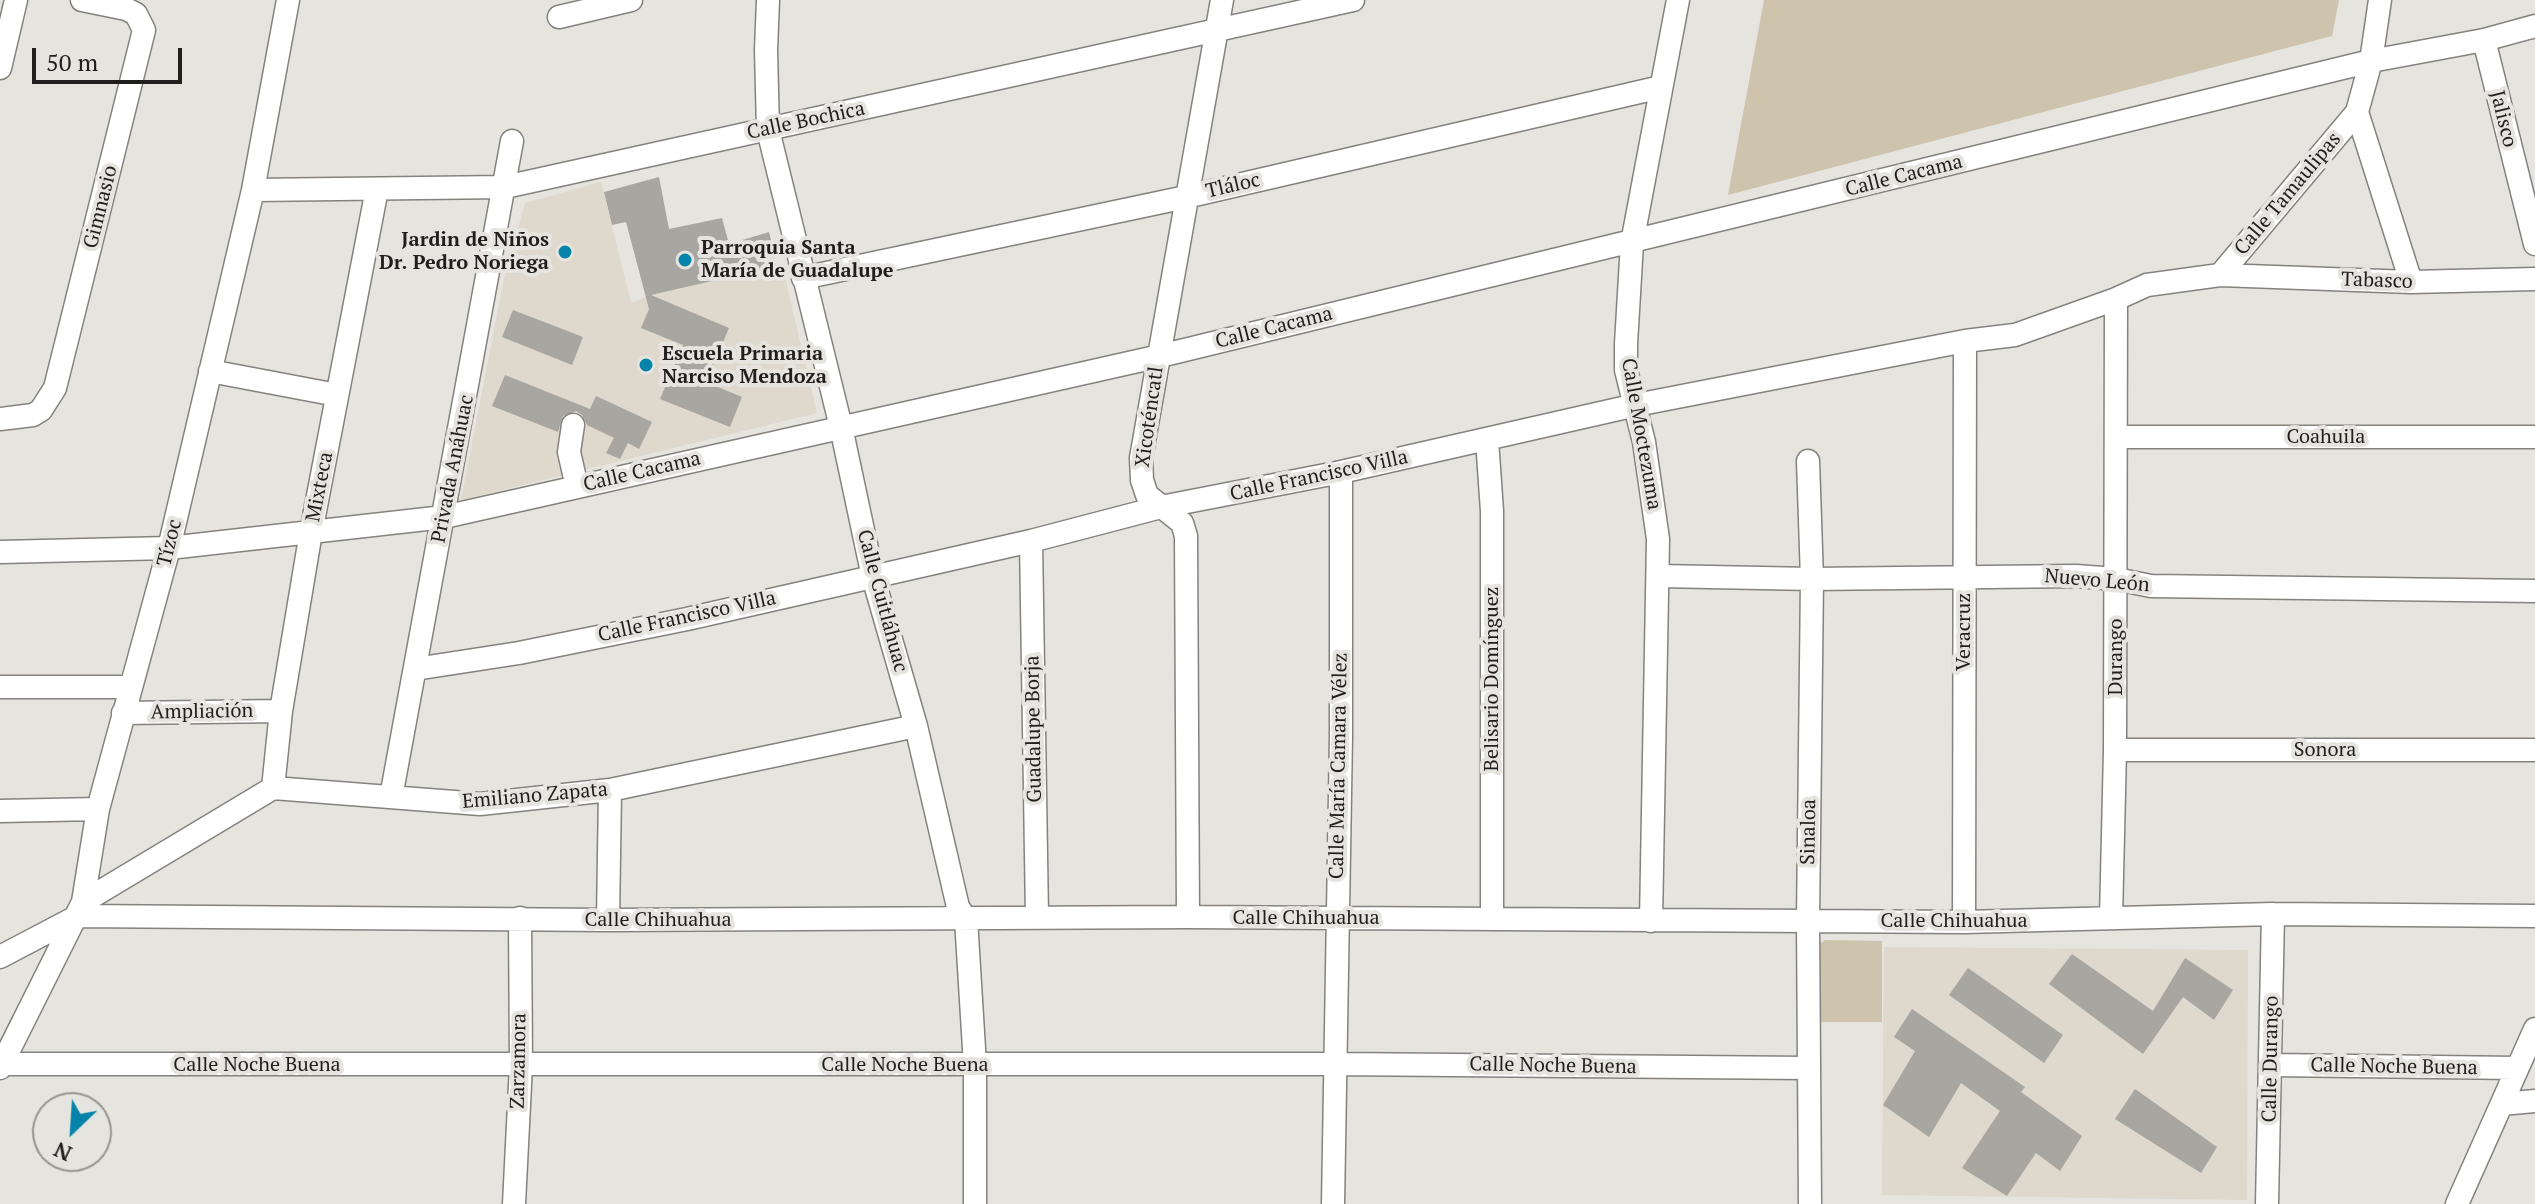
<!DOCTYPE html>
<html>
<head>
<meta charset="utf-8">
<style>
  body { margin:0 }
  #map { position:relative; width:2535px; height:1204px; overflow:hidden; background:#e6e4df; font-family:"PT Serif",serif }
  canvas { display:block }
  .north { position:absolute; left:32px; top:1092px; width:80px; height:80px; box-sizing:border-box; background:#e6e4df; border:2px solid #979592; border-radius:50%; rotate:205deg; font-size:22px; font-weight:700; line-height:32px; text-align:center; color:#201f1e }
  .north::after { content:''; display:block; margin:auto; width:28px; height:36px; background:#0683a8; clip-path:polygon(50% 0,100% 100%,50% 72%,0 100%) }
  .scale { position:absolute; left:32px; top:48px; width:150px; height:36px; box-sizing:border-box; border:4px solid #201f1e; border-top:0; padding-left:10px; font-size:24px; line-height:28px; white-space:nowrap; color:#201f1e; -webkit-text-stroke:6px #e6e4df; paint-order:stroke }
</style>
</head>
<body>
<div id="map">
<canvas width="2535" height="1204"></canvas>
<div class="north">N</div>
<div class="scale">50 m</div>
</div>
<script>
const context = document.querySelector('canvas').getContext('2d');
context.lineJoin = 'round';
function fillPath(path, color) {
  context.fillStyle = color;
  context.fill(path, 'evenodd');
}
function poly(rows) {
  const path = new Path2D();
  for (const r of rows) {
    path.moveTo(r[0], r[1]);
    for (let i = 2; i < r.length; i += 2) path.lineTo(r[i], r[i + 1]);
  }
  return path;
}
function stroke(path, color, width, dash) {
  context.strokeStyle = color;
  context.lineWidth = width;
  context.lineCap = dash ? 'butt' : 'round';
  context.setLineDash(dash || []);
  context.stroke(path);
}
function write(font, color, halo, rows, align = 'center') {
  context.font = font + ' "PT Serif",serif';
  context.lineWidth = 8;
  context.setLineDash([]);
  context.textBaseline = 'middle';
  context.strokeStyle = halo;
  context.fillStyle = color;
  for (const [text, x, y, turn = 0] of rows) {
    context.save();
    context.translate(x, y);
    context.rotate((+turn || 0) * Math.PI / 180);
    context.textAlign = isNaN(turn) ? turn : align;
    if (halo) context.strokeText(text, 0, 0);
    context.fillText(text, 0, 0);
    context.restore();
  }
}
fillPath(poly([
  [601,182,631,303,657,292,782,265,817,413,461,500,504,279,525,203],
  [1884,947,2248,950,2247,1200,1882,1195]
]), '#ded8cd');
fillPath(poly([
  [1764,0,2339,0,2332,36,1728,195],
  [1825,940,1882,941,1882,1022,1814,1022,1815,947]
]), '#cec3ad');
fillPath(poly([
  [659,177,669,229,722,218,729,244,769,232,777,266,651,295,729,328,706,382,742,397,730,427,660,399,683,345,641,328,649,309,626,222,612,225,604,192],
  [513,310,583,337,572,365,502,337],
  [505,375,590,409,596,396,652,422,639,449,628,443,620,459,606,453,614,438,587,425,582,415,576,411,563,416,558,432,492,406],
  [2072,954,2153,1011,2185,958,2233,990,2214,1020,2183,997,2143,1054,2049,984],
  [1968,968,2063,1035,2044,1063,1949,995],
  [1912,1009,2025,1087,2021,1092,2082,1136,2060,1171,2036,1153,2007,1196,1962,1168,2000,1111,1961,1083,1929,1137,1883,1105,1915,1051,1894,1037],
  [2135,1089,2217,1147,2201,1173,2115,1119]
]), '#a8a6a1');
const minor = poly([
  [768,0,766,50,768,130,841,427,873,577,916,726,958,907,966,919,975,1065,975,1204],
  [2380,0,2371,61,2357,112,2411,282],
  [559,17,631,0],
  [2484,40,2535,244],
  [0,68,16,0],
  [253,190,505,187,1353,0],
  [2220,275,2357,112],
  [803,278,1186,197,1661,87],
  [210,371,337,395],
  [0,419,33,415,41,410,55,388,144,30,136,14,126,9,82,0],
  [573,425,569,452,577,487],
  [2117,437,2535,437],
  [1487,440,1492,511,1492,918],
  [1808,461,1812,579,1808,921,1810,1204],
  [1031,541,1037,917],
  [0,552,169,548,444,517,1160,356,2371,61,2484,40,2535,26],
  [1659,576,1812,579,2076,576,2116,579,2151,586,2535,591],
  [415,669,519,653,687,619,1031,541,1161,507,1341,472,1636,405,1965,341,2015,335,2116,299,2147,285,2220,275,2411,282,2535,279],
  [0,687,131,687],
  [123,713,281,711],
  [2115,750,2535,750],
  [273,788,281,711,311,532,377,189],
  [391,797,512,141],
  [0,811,98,809],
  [83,902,273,788,480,804,610,790,916,726],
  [1188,917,1186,536,1182,523,1147,495,1142,480,1141,458,1222,0],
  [2111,918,2115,750,2116,299],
  [608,920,610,790],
  [1651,921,1658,539,1644,442,1626,370,1626,344,1632,243,1678,0],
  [1964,922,1965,341],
  [0,957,78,916,608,920,1188,917,1964,922,2273,914,2535,916],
  [2,1064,1336,1064,1808,1068],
  [2272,1065,2517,1068],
  [0,1068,83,902,98,809,169,548,253,190,288,0],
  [2502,1104,2535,1101],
  [514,1204,521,1065,520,918],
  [1333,1204,1341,736,1341,472],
  [2267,1204,2273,914],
  [2457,1204,2535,1029]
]);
stroke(minor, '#85827e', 25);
stroke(minor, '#fff', 22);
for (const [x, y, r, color] of [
  [565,252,8,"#0683a8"],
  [685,260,8,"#0683a8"],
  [646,365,8,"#0683a8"]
]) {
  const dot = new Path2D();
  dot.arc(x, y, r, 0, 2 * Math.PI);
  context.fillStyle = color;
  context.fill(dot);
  stroke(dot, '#e6e4df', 3);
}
write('20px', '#201f1e', '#e6e4df', [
  ["Jalisco",2503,119,76],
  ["Calle Bochica",806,121,-12],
  ["Calle Cacama",1904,176,-14],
  ["Tláloc",1233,186,-13],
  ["Calle Tamaulipas",2288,194,-50],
  ["Gimnasio",101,207,-76],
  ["Tabasco",2377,281,2],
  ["Calle Cacama",1274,328,-14],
  ["Xicoténcatl",1150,417,-82],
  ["Calle Moctezuma",1641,434,80],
  ["Coahuila",2326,437],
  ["Privada Anáhuac",453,469,-79],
  ["Calle Cacama",642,472,-13],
  ["Calle Francisco Villa",1319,476,-12],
  ["Mixteca",320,487,-79],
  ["Tízoc",170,543,-76],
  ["Nuevo León",2097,581,5],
  ["Calle Cuitláhuac",882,601,75],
  ["Calle Francisco Villa",687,617,-12],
  ["Veracruz",1964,632,-90],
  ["Durango",2116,657,-90],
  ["Belisario Domínguez",1492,679,-90],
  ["Ampliación",202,712,-1],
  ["Guadalupe Borja",1034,729,-91],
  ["Sonora",2325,750],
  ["Calle María Camara Vélez",1339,766,-89],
  ["Emiliano Zapata",535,796,-5],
  ["Sinaloa",1809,832,-89],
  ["Calle Chihuahua",1306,918],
  ["Calle Chihuahua",658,920],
  ["Calle Chihuahua",1954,921],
  ["Calle Durango",2271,1059,-89],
  ["Zarzamora",519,1061,-89],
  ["Calle Noche Buena",257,1065],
  ["Calle Noche Buena",905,1065],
  ["Calle Noche Buena",1553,1066,1],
  ["Calle Noche Buena",2394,1067,1]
]);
write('bold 20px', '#201f1e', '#e6e4df', [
  ["Jardin de Niños",549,240,"right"],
  ["Dr. Pedro Noriega",549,263,"right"],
  ["Parroquia Santa",701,248],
  ["María de Guadalupe",701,271],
  ["Escuela Primaria",662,354],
  ["Narciso Mendoza",662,377]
], 'left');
</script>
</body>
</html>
